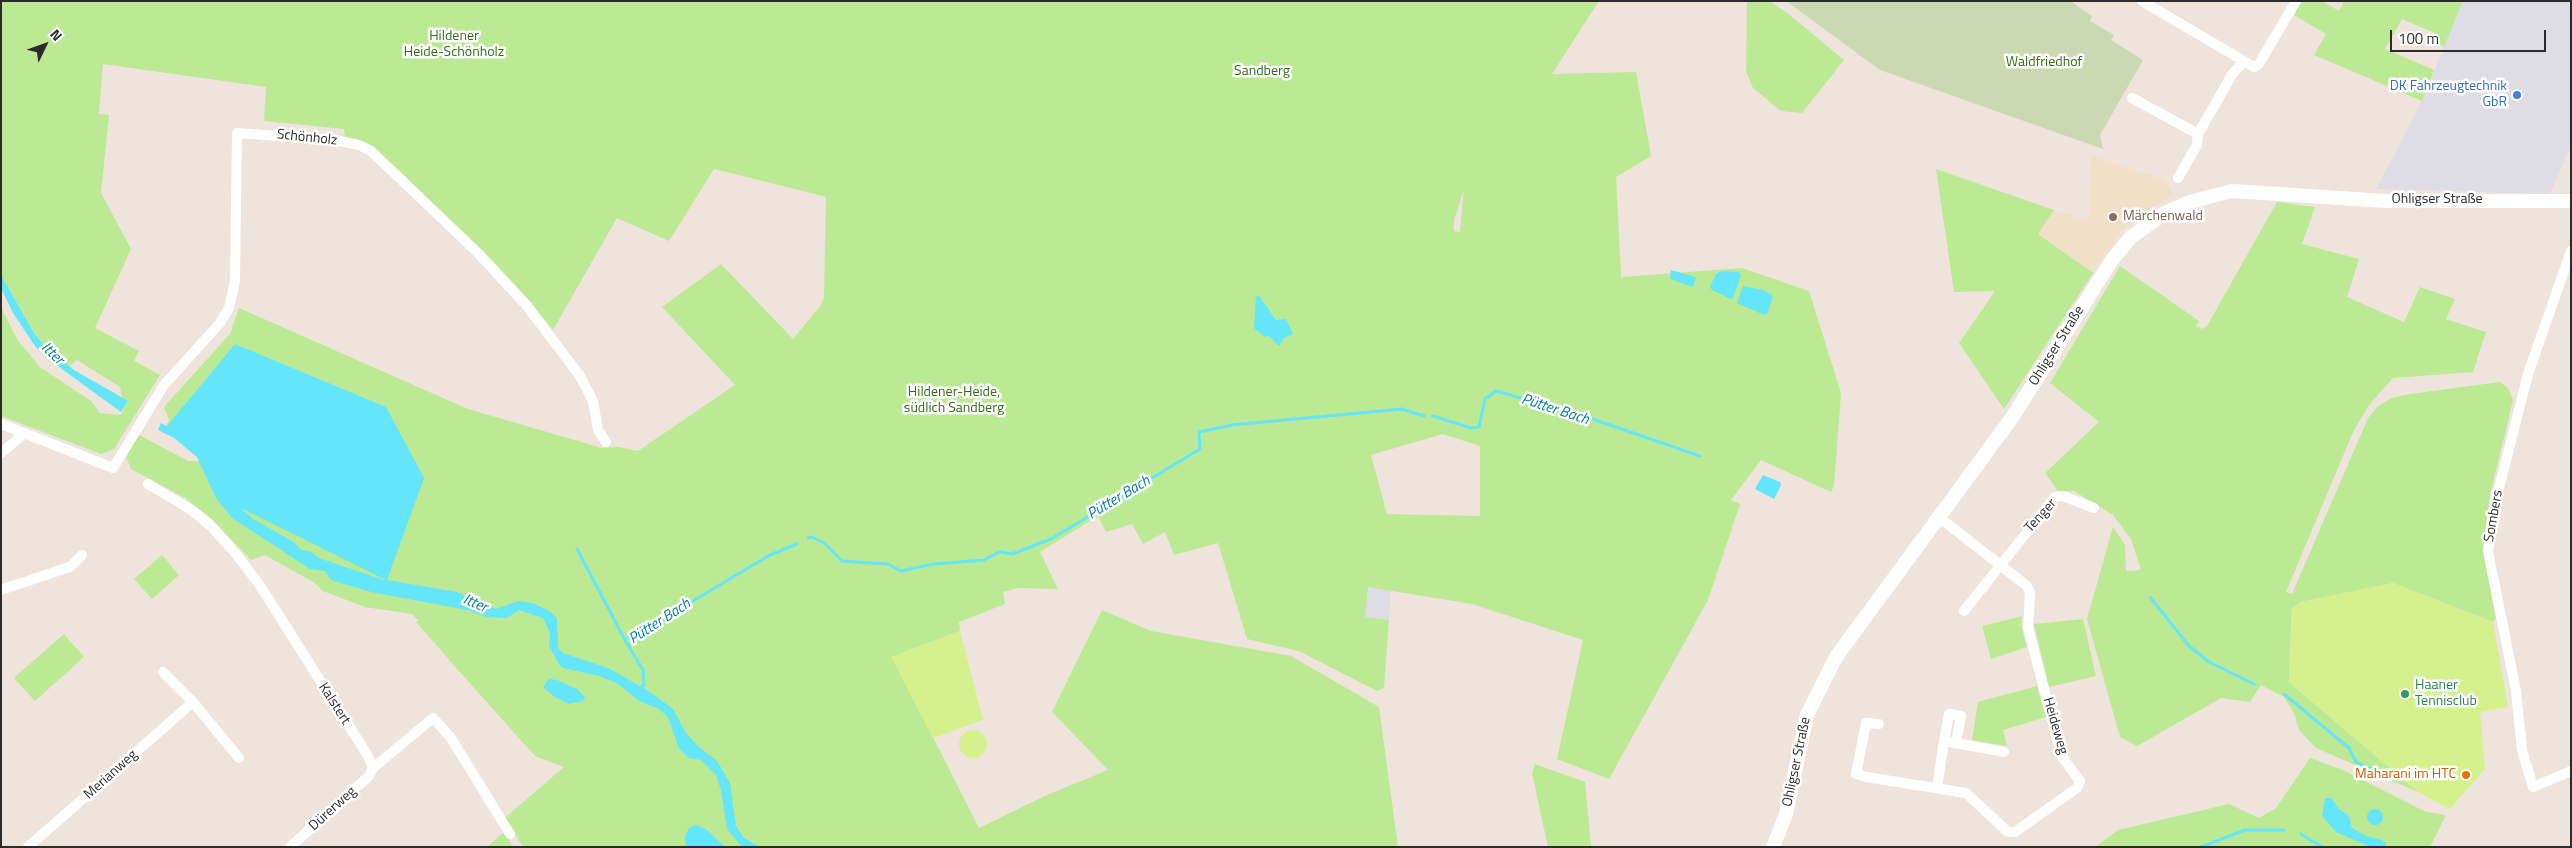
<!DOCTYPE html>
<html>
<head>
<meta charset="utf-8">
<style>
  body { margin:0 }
  #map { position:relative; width:2572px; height:848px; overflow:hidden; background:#eee4db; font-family:"Titillium Web",sans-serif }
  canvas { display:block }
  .frame { position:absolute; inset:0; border:2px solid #2b2b2b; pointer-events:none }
  .north { position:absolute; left:20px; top:20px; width:50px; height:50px; -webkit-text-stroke:4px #fff; paint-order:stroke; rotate:48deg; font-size:14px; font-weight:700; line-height:20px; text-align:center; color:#2b2b2b }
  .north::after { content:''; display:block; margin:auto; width:18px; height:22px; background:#2b2b2b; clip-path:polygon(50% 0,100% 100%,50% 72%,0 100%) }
  .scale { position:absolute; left:2390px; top:30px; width:156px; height:22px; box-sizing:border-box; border:2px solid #2b2b2b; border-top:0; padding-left:6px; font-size:15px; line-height:18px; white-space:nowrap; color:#2b2b2b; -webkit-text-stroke:4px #fff; paint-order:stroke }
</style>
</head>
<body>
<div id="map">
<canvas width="2572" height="848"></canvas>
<div class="frame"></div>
<div class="north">N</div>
<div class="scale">100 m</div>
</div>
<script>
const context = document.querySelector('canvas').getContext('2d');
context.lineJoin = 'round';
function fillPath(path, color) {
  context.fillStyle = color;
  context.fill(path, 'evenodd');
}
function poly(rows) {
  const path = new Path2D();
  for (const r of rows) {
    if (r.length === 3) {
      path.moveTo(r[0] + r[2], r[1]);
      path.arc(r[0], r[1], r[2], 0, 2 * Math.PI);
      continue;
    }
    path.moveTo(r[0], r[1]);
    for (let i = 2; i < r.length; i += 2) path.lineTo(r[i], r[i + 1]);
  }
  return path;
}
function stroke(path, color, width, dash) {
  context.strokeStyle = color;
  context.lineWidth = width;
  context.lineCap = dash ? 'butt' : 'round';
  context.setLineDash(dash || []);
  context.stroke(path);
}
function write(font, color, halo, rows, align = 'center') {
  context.font = font + ' "Titillium Web",sans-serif';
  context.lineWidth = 5;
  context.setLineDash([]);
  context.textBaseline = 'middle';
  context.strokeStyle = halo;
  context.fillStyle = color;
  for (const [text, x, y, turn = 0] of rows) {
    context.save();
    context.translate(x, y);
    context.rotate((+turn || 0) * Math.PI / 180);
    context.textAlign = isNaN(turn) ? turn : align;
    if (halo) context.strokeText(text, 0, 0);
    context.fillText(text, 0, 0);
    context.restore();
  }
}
fillPath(poly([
  [2463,1,2571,1,2571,146,2550,194,2376,189,2422,101],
  [1368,587,1391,589,1389,620,1365,617]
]), '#dedde6');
fillPath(poly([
  [2091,156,2165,180,2173,194,2123,229,2093,273,2038,233,2054,210,2089,221]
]), '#f1dfc9');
fillPath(poly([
  [1,1,1599,1,1552,74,1636,72,1651,156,1616,177,1621,277,1742,268,1809,291,1841,393,1834,486,1831,492,1761,460,1731,500,1740,504,1708,600,1609,779,1557,759,1583,640,1472,604,1368,587,1365,617,1389,620,1384,688,1377,691,1299,651,1247,639,1218,543,1174,555,1165,532,1143,544,1132,524,1106,532,1098,516,1040,552,1058,589,1018,588,1003,592,1005,604,959,622,960,631,892,657,979,828,1049,794,1108,770,1052,712,1102,610,1151,631,1291,656,1379,707,1398,847,523,847,505,818,564,767,535,756,466,679,416,622,418,620,412,614,365,607,323,591,313,582,265,555,251,560,212,519,185,498,131,469,127,459,128,452,139,435,188,461,212,461,166,426,169,420,164,407,230,334,239,308,468,409,602,448,619,447,638,451,735,385,662,307,721,264,793,339,820,306,824,298,826,197,714,169,669,241,617,218,553,330,531,302,481,250,393,165,345,139,344,129,264,121,266,87,103,64,99,114,109,115,101,193,131,249,95,328,139,351,134,361,160,375,114,449,101,454,1,416,1,307,17,339,40,367,91,401,100,413,121,415,128,401,122,399,120,387,77,360,69,366,44,345,34,333,1,275],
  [1464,189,1460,232,1454,231,1454,220],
  [1443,434,1480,446,1480,516,1387,514,1371,455],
  [1747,1,1769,1,1786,12,1844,60,1802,113,1781,111,1753,88,1746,71],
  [2302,1,2322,1,2339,11,2344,1,2463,1,2444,47,2436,42,2437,34,2402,19,2385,49,2434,70,2422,101,2314,55,2326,34,2294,15],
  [1936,169,2054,210,2038,234,2093,273,2004,409,1959,343,1995,291,1954,292],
  [2277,202,2315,207,2302,244,2359,259,2347,297,2404,322,2420,287,2455,299,2446,319,2486,332,2473,372,2393,378,2369,405,2353,432,2286,592,2292,594,2368,418,2378,406,2392,398,2410,394,2500,382,2508,388,2513,400,2490,495,2483,549,2496,619,2493,622,2393,583,2301,602,2292,608,2289,682,2418,792,2316,748,2299,730,2294,713,2284,697,2261,685,2250,702,2221,698,2137,746,2120,737,2087,619,2113,527,2125,545,2126,571,2141,570,2131,539,2113,515,2074,491,2058,491,2045,473,2099,422,2050,383,2120,266,2199,321,2196,326,2202,329,2207,326],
  [162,555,179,575,152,599,134,579],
  [2022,616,2021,625,2027,647,1991,659,1982,626],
  [2083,619,2096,676,2049,687,2034,624],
  [64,634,84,657,35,701,14,678],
  [2037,686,2046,717,2003,730,2007,746,1972,740,1978,702],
  [2310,758,2343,770,2426,812,2446,815,2430,847,2095,847,2118,830,2229,804,2259,818,2276,808],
  [1535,764,1585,782,1591,847,1548,847,1532,773],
  [504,832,513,847,487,847]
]), '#bce993');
fillPath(poly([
  [1786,1,2074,1,2073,3,2092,16,2090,21,2114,35,2111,40,2143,60,2100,135,2103,149,1880,70]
]), '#cad9b1');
fillPath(poly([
  [2393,583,2493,622,2508,707,2480,712,2485,769,2450,809,2418,792,2289,682,2292,608,2301,602],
  [960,631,983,720,933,738,891,657],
  [973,744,14]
]), '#d4f18e');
fillPath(poly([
  [1671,270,1696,277,1693,287,1670,279],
  [1722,271,1738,272,1741,275,1733,298,1731,299,1712,290,1710,287,1716,274],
  [1,275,34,333,44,345,74,370,128,401,121,412,48,359,35,346,13,313,1,288],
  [1743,286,1763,290,1773,295,1768,313,1764,315,1737,303],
  [1259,296,1276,320,1286,319,1293,334,1284,338,1279,346,1269,336,1265,337,1254,328,1256,297],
  [235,344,386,407,424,478,387,580,457,592,496,609,518,601,533,603,549,611,557,618,558,648,563,653,608,668,647,690,673,709,686,733,700,748,717,761,730,783,736,826,744,838,760,847,742,847,727,829,721,790,716,775,701,760,689,758,679,749,668,717,659,709,639,701,618,684,599,676,563,668,558,663,549,645,550,633,543,618,519,610,507,618,487,617,467,610,371,592,331,580,325,571,310,569,232,518,216,498,197,457,174,438,158,430,161,423,167,426],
  [241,508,384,579,384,580,319,558,310,551,301,550,294,542,253,519],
  [1763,475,1780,482,1781,485,1774,499,1755,489],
  [549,679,557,680,577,689,585,697,583,701,570,704,556,698,543,687],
  [2325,798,2331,798,2339,809,2349,816,2352,828,2366,836,2381,840,2386,843,2385,847,2370,847,2336,832,2322,816],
  [2375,817,8],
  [696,825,706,829,725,847,686,847,685,837,689,828]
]), '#65e5f9');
stroke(poly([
  [1433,416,1471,428,1479,427,1485,399,1496,391,1578,414,1700,456],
  [808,538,812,537,824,543,842,561,888,564,901,571,934,564,984,560,999,552,1012,554,1051,539,1200,449,1199,432,1232,425,1402,409,1424,416],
  [577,549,625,640],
  [2150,597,2189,646,2209,662,2254,684],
  [638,688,644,685,643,670,625,640,663,618,666,620,672,617,671,614,770,555,797,544],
  [2284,694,2349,748,2356,762,2393,779],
  [2301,834,2322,847],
  [2201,847,2245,830,2284,830]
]), '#65e5f9', 3);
stroke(poly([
  [2142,1,2254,67,2259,64,2296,1],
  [2132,98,2198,134],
  [2178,178,2197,145,2198,134,2233,73,2244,62],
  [2571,251,2528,374,2493,512,2488,551,2516,691,2522,750,2533,787,2571,771],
  [1,424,113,468,164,385,220,323,229,308,235,281,237,133,334,140,359,145,371,151,479,254,527,306,580,376,593,401,598,430,606,442],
  [1,453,25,433],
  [148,484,190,509,211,526,236,554,259,584,368,756,373,768],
  [1,590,70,567,82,555],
  [1964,611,2055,497,2063,496,2094,508],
  [163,672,193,702,239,758],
  [1879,724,1866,723,1856,774,1866,777,1966,793,2008,832,2015,832,2077,788,2080,781,2062,757,2028,628,2030,593,2027,586,1940,518],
  [1944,741,1949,714,1961,716,1956,743],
  [1937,788,1944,741,2004,752],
  [28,847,193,702],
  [290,847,369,776,373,768,433,718,451,738,510,834]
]), '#fff', 10);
stroke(poly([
  [1773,847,1786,814,1807,715,1836,657,2011,419,2112,260,2131,237,2165,213,2190,202,2232,191,2386,201,2571,201]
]), '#fff', 14);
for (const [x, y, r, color] of [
  [2517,95,5,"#3f7fe0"],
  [2113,217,5,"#8d6e63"],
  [2405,694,5,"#2e9e5b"],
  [2466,775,5,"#e8710a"]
]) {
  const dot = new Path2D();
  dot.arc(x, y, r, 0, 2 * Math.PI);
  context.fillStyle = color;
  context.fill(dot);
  stroke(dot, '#fff', 2);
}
write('14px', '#326f14', '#fff', [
  ["Hildener",454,37],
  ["Heide-Schönholz",454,53],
  ["Waldfriedhof",2044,63],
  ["Sandberg",1262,72],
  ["Hildener-Heide,",954,393],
  ["südlich Sandberg",954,409]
]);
write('14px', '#366cbe', '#fff', [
  ["DK Fahrzeugtechnik",2507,87],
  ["GbR",2507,103]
], 'right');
write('14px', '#2b2b2b', '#fff', [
  ["Schönholz",307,138,6],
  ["Ohligser Straße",2437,200],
  ["Ohligser Straße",2057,346,-58],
  ["Tenger",2041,516,-48],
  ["Sombers",2494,516,-80],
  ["Kalstert",334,704,57],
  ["Heideweg",2055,726,74],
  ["Ohligser Straße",1797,762,-78],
  ["Merianweg",111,775,-42],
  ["Dürerweg",333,809,-42]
]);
write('14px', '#785e54', '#fff', [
  ["Märchenwald",2123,217]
], 'left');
write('14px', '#27864d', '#fff', [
  ["Haaner",2415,686],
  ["Tennisclub",2415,702]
], 'left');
write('14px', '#c56008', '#fff', [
  ["Maharani im HTC",2456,775]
], 'right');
write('italic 15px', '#037ea0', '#fff', [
  ["Itter",52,354,43],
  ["Pütter Bach",1555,410,18],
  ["Pütter Bach",1119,498,-31],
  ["Itter",475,604,23],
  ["Pütter Bach",660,622,-33]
]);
</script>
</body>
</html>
